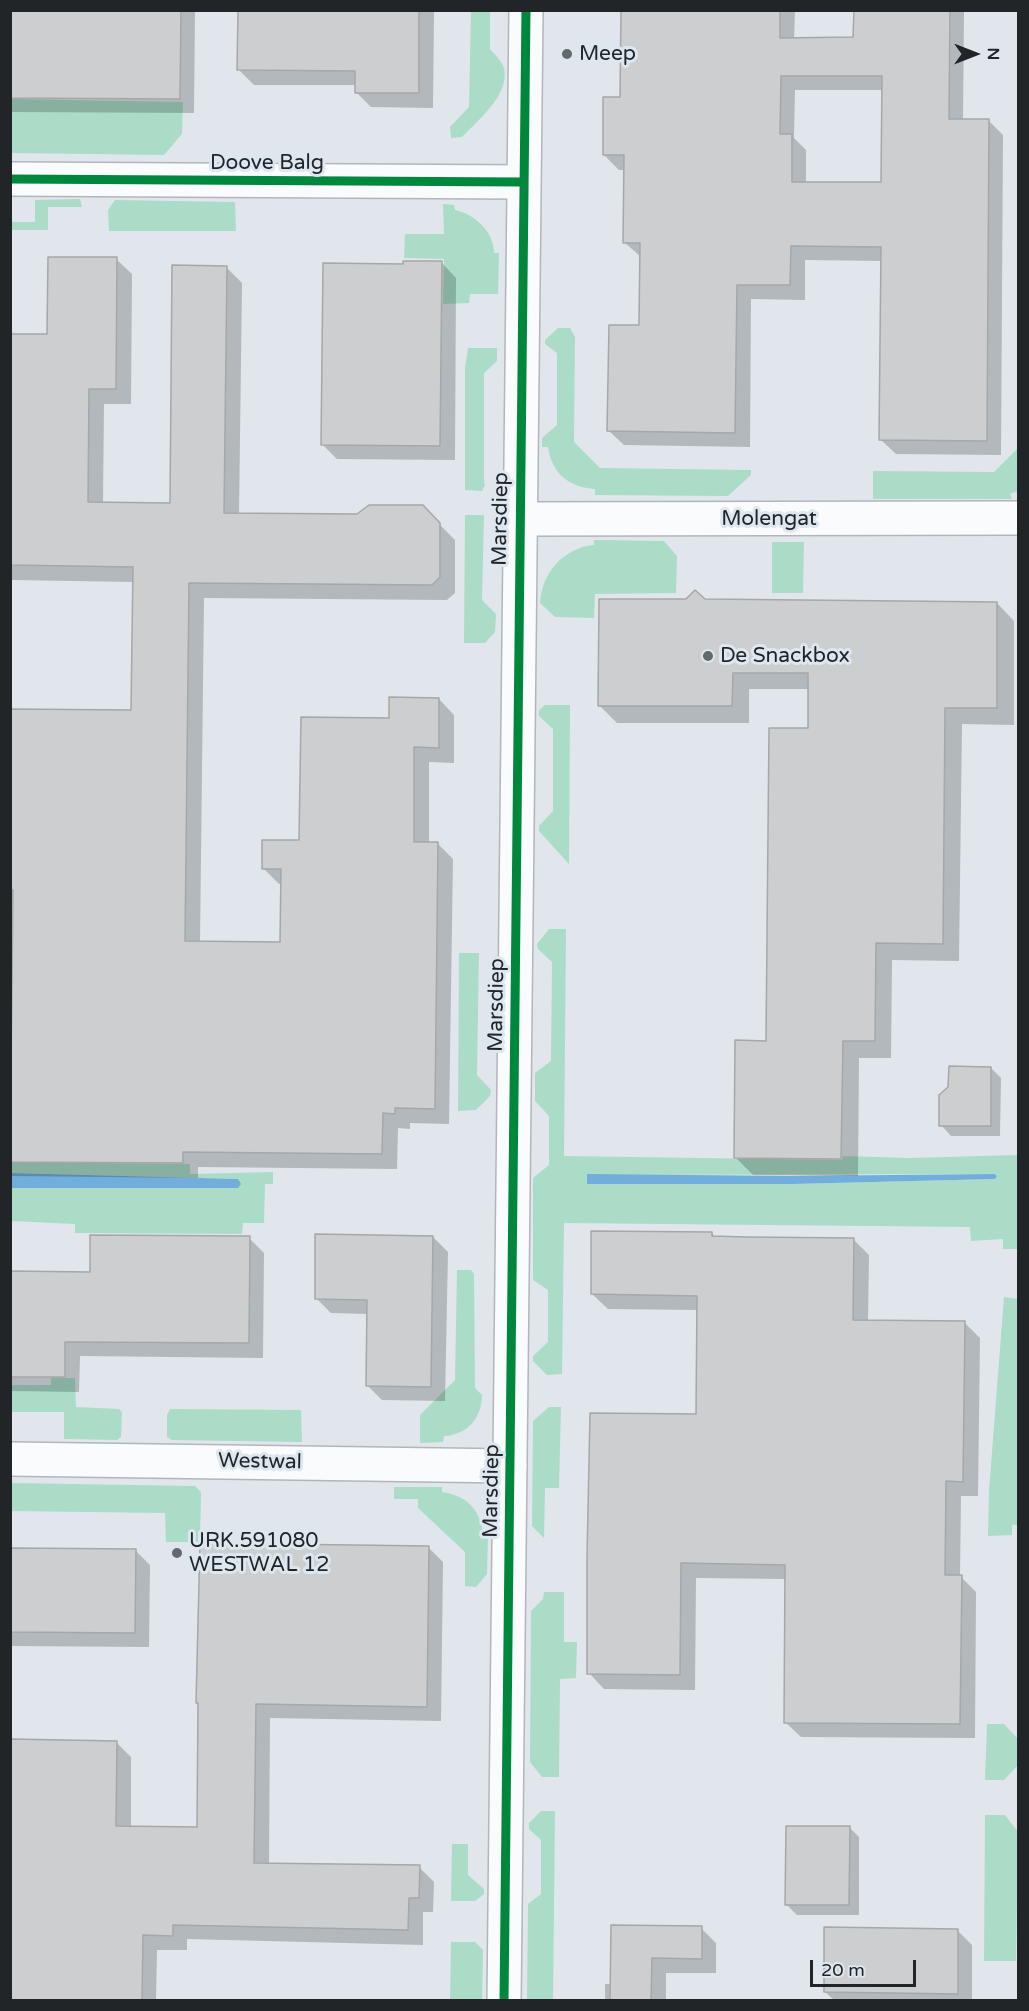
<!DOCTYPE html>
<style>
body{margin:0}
#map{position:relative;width:1029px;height:2011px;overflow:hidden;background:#e0e6eb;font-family:"Varela Round",sans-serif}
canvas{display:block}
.frame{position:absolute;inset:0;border:12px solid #212528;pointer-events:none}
.north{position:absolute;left:945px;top:24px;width:60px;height:60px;-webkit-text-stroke:4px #dce7ef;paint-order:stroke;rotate:90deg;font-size:16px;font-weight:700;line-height:24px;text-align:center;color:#212528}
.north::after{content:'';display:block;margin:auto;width:21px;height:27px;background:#212528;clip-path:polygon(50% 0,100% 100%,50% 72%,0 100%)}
.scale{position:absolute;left:810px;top:1960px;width:106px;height:27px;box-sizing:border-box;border:3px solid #212528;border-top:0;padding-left:8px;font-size:18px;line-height:21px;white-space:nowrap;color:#212528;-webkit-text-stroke:4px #dce7ef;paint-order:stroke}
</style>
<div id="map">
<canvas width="1029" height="2011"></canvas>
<div class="frame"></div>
<div class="north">N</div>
<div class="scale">20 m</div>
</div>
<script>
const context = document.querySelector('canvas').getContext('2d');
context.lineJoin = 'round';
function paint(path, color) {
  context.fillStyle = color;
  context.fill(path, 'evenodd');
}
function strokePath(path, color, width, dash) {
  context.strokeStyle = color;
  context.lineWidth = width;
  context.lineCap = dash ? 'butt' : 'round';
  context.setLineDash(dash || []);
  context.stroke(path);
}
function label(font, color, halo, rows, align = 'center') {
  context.font = font + ' "Varela Round",sans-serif';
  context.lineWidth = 6;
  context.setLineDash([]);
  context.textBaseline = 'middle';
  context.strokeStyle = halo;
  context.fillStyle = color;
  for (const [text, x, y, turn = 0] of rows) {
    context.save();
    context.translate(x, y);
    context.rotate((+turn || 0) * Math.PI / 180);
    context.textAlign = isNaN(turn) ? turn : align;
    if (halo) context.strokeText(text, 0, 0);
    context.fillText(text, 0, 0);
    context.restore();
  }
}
paint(new Path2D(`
 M 471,11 L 490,11 L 490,49 C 494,54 502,61 504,68 C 510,95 478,120 462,137 L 451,138 L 450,127 L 469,107 Z
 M 11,99 L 183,102 L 182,134 L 164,155 L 11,153 Z
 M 80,199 L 82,207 L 48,207 L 48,230 L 11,230 L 11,222 L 35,222 L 35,200 Z
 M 115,200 L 235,202 L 236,231 L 109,231 L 108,210 Z
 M 443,204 L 454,205 L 455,210 C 474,214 494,231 494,253 L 499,253 L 498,294 L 470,294 L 469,303 L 443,304 L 444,259 L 404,258 L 405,234 L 444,234 Z
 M 558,328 L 570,328 L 575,337 L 574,442 L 600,468 L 751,470 L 751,475 L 728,496 L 595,495 L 595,489 C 569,487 552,474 548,447 L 542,447 L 542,438 L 557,425 L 557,353 L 545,344 L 545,340 Z
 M 468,348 L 497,348 L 497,361 L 484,373 L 484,483 L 485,485 L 482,491 L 465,490 L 465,368 Z
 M 1018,448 L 1018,491 L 1010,494 L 1012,499 L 873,499 L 873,471 L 994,472 Z
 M 465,515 L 484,515 L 482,600 L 496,614 L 495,632 L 485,643 L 464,643 Z
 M 594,540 L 664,541 L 677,556 L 676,593 L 595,594 L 594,618 L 555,617 L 540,603 C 542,572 564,548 594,545 Z
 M 772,542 L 804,542 L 803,593 L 772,593 Z
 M 545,705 L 570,705 L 569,864 L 539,831 L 539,826 L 553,811 L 553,729 L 539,716 L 539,710 Z
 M 549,929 L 566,929 L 564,1156 L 842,1160 L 843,1156 L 910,1158 L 1018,1155 L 1018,1249 L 1003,1249 L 1003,1239 L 971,1241 L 970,1227 L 564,1223 L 562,1374 L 547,1375 L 533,1361 L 533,1356 L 548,1342 L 548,1290 L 533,1280 L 533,1178 L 549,1165 L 549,1116 L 535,1101 L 535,1073 L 551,1061 L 552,962 L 538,949 L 537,944 ZM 587,1175 L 995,1174 L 997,1175 L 995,1179 L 792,1184 L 588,1184 Z
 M 459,953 L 479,953 L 477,1075 L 491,1090 L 490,1096 L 476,1110 L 458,1111 Z
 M 11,1162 L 190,1164 L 190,1174 L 273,1172 L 273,1184 L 265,1184 L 264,1223 L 243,1223 L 242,1234 L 75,1233 L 75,1224 L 11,1221 L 11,1188 L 238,1188 L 238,1179 L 11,1173 Z
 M 457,1270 L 471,1270 L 474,1274 L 475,1388 L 482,1395 C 482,1418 467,1435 444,1436 L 443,1442 L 420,1443 L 420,1415 L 455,1380 Z
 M 1004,1297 L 1018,1299 L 1018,1525 L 1012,1525 L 1012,1535 L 988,1536 L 989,1491 Z
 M 51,1378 L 75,1378 L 76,1407 L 119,1409 L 122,1412 L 121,1437 L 117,1440 L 64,1439 L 64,1412 L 11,1412 L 11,1385 L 51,1385 Z
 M 549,1407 L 561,1407 L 559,1488 L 545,1488 L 544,1538 L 532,1526 L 533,1421 Z
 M 170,1409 L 301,1410 L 302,1442 L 172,1440 L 167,1437 L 167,1415 Z
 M 11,1483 L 195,1486 L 201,1492 L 200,1542 L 166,1542 L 165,1513 L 11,1511 Z
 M 394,1487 L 442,1487 L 442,1492 C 466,1495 481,1510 483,1534 L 488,1534 L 487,1574 L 476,1587 L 465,1586 L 465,1552 L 418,1508 L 418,1499 L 394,1499 Z
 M 544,1592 L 564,1592 L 564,1642 L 577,1642 L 576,1678 L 560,1679 L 559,1777 L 542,1777 L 530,1762 L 531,1611 L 543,1599 Z
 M 987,1724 L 1004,1724 L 1018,1739 L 1018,1765 L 1004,1780 L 985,1780 Z
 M 541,1811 L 555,1811 L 553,2000 L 527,2000 L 528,1904 L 541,1894 L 541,1840 L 529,1829 L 529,1823 Z
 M 985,1815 L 1005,1815 L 1018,1832 L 1016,1961 L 984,1961 Z
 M 452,1844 L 468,1844 L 468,1875 L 484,1889 L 484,1894 L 475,1901 L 451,1901 Z
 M 451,1942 L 475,1942 L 483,1950 L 482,2000 L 450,2000 Z`), '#abdcc8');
paint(new Path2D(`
 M 11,1173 L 238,1179 L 241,1184 L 238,1188 L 11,1188 Z
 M 587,1174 L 791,1176 L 995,1174 L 997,1176 L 995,1179 L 792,1184 L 587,1184 Z`), '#71aedc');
paint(new Path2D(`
 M 10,10 L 195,10 L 194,113 L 10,112 Z
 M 239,10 L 434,10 L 433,108 L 371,107 L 356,92 L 356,85 L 254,85 L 239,70 Z
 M 622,10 L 795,10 L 794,40 L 855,39 L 855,10 L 964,10 L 963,120 L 988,120 L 1003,135 L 1001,455 L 896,454 L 881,440 L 882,261 L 805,260 L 805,300 L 751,299 L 750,447 L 624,445 L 609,431 L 641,327 L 641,257 L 624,242 L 625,170 L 619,170 L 604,155 L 621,98 ZM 795,90 L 883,90 L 883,184 L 806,184 L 806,150 L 794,138 Z
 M 116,259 L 132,274 L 131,404 L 104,404 L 103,504 L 172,505 L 226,267 L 242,283 L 239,515 L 358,515 L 422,507 L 455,540 L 455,593 L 447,600 L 204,598 L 200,943 L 282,944 L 282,884 L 279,884 L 263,868 L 300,841 L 390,720 L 439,699 L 454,715 L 454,763 L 429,762 L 429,843 L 437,843 L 453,859 L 449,1124 L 410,1123 L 410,1129 L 398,1128 L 397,1169 L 198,1167 L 198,1178 L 10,1176 L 10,1018 L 12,1018 L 15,905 L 10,904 L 10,710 L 132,711 L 134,582 L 10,580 L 10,335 L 49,336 Z
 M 442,263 L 456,278 L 455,460 L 337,459 L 322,444 L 405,265 Z
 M 704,601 L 997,603 L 1014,621 L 1014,725 L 962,724 L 959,961 L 892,960 L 891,1058 L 859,1058 L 858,1176 L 753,1175 L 736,1158 L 768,1042 L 809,730 L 809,689 L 749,689 L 749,723 L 617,723 L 599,705 Z
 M 991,1068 L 1001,1078 L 1000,1136 L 951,1136 L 941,1125 Z
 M 712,1233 L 716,1238 L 853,1239 L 869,1255 L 868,1322 L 965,1323 L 980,1338 L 978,1496 L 961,1496 L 960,1576 L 976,1592 L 975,1738 L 801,1737 L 785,1722 L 787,1579 L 696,1578 L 695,1690 L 604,1689 L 589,1673 L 697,1415 L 698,1310 L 608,1309 L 592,1294 Z
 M 433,1237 L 448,1252 L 445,1401 L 382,1400 L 367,1385 L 368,1314 L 331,1313 L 316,1298 Z
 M 249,1238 L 264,1253 L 263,1358 L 80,1356 L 79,1392 L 10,1391 L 10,1273 L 91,1274 Z
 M 429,1548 L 443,1562 L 441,1721 L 270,1718 L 269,1865 L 419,1867 L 434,1882 L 433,1912 L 423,1912 L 423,1945 L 187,1939 L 187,1950 L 157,1950 L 156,2000 L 10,2000 L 116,1742 L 131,1757 L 131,1828 L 198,1828 L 199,1704 Z
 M 10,1549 L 135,1550 L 150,1565 L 149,1647 L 10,1646 Z
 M 849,1827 L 859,1837 L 859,1915 L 797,1915 L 787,1905 Z
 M 613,1927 L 701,1928 L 716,1943 L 716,1973 L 666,1973 L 666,2000 L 605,2000 L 605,1984 L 612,1984 Z
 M 957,1930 L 972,1945 L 972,2000 L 834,2000 L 825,1992 Z`), '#0003');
const building = new Path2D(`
 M 10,10 L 181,10 L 180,99 L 10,98 Z
 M 238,10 L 419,10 L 419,93 L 355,93 L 355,71 L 237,70 Z
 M 621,10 L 780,10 L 780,38 L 853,37 L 854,10 L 950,10 L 949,119 L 989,119 L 987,441 L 879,440 L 881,247 L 791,246 L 790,285 L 737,285 L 735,433 L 607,431 L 609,325 L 639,325 L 640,243 L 623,243 L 624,155 L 603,155 L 603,97 L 620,97 ZM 781,76 L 882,76 L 881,182 L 792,182 L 792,134 L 780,134 Z
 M 48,257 L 117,257 L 116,389 L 89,389 L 88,502 L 170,503 L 172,265 L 227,266 L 224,513 L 357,514 L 369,505 L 423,505 L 440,523 L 440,577 L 432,585 L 189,583 L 185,941 L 280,942 L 281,869 L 262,869 L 262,840 L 299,840 L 301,717 L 389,718 L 389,697 L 439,698 L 439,748 L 414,747 L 414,842 L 438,842 L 435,1109 L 395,1108 L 395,1114 L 383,1113 L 382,1154 L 183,1152 L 183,1163 L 10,1162 L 13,890 L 10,890 L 10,709 L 131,710 L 133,567 L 10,565 L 10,334 L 47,334 Z
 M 403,261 L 442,261 L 440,446 L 321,445 L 323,263 L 403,264 Z
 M 695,590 L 705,599 L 997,602 L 997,708 L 945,708 L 943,944 L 876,943 L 875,1041 L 843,1041 L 841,1159 L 734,1158 L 735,1040 L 766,1041 L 769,728 L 808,728 L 808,673 L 733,673 L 732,706 L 598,706 L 599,599 L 686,599 Z
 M 949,1066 L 991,1067 L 991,1126 L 939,1126 L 939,1095 L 948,1087 Z
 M 591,1231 L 712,1232 L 712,1236 L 747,1237 L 854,1238 L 853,1320 L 965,1321 L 963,1482 L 946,1481 L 945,1575 L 962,1575 L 960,1724 L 784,1723 L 785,1565 L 681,1563 L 680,1675 L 587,1674 L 587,1557 L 590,1413 L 696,1414 L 697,1296 L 591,1294 Z
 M 315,1234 L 433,1236 L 431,1387 L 366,1386 L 367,1300 L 315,1299 Z
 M 90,1235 L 250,1236 L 249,1343 L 65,1342 L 65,1377 L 10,1377 L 10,1271 L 90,1272 Z
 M 200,1543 L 429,1546 L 427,1707 L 256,1704 L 254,1863 L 420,1865 L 419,1898 L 409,1898 L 408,1930 L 173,1925 L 173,1936 L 143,1935 L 142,2001 L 10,2001 L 10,1739 L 117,1741 L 116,1826 L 197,1827 L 198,1703 L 196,1703 Z
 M 10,1548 L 136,1549 L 135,1633 L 10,1632 Z
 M 786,1826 L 850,1826 L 849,1905 L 785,1905 Z
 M 611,1925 L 702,1926 L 702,1959 L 652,1958 L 651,2001 L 610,2001 Z
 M 824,1927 L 958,1929 L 958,1994 L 824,1992 Z`);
paint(building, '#cdcecf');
strokePath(building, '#a6a7a7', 1.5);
const street = new Path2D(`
 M 10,179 L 523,182
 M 519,519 L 1018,518
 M 10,1459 L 510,1466`);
const secondary = new Path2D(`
 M 504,2000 L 526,10`);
strokePath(street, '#b2b6ba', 36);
strokePath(secondary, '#b2b6ba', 36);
strokePath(street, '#fafbfc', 33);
strokePath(secondary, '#fafbfc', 33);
strokePath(new Path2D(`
 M 10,179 L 523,182
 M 504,2000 L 526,10`), '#00873e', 9);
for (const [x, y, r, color] of [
 [567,54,6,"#64696c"],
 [708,656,6,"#64696c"],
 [177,1553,6,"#64696c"]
]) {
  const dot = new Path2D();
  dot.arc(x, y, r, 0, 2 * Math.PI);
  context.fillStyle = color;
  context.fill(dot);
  strokePath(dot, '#dce7ef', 2);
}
label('21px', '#212528', '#dce7ef', [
 ["Meep",579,54],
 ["De Snackbox",720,656],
 ["URK.591080",189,1541],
 ["WESTWAL 12",189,1565]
], 'left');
label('21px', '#212528', '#dce7ef', [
 ["Doove Balg",267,163],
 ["Marsdiep",501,519,-89],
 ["Molengat",769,519],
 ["Marsdiep",497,1005,-89],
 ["Westwal",260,1462,1],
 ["Marsdiep",492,1491,-89]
]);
</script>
